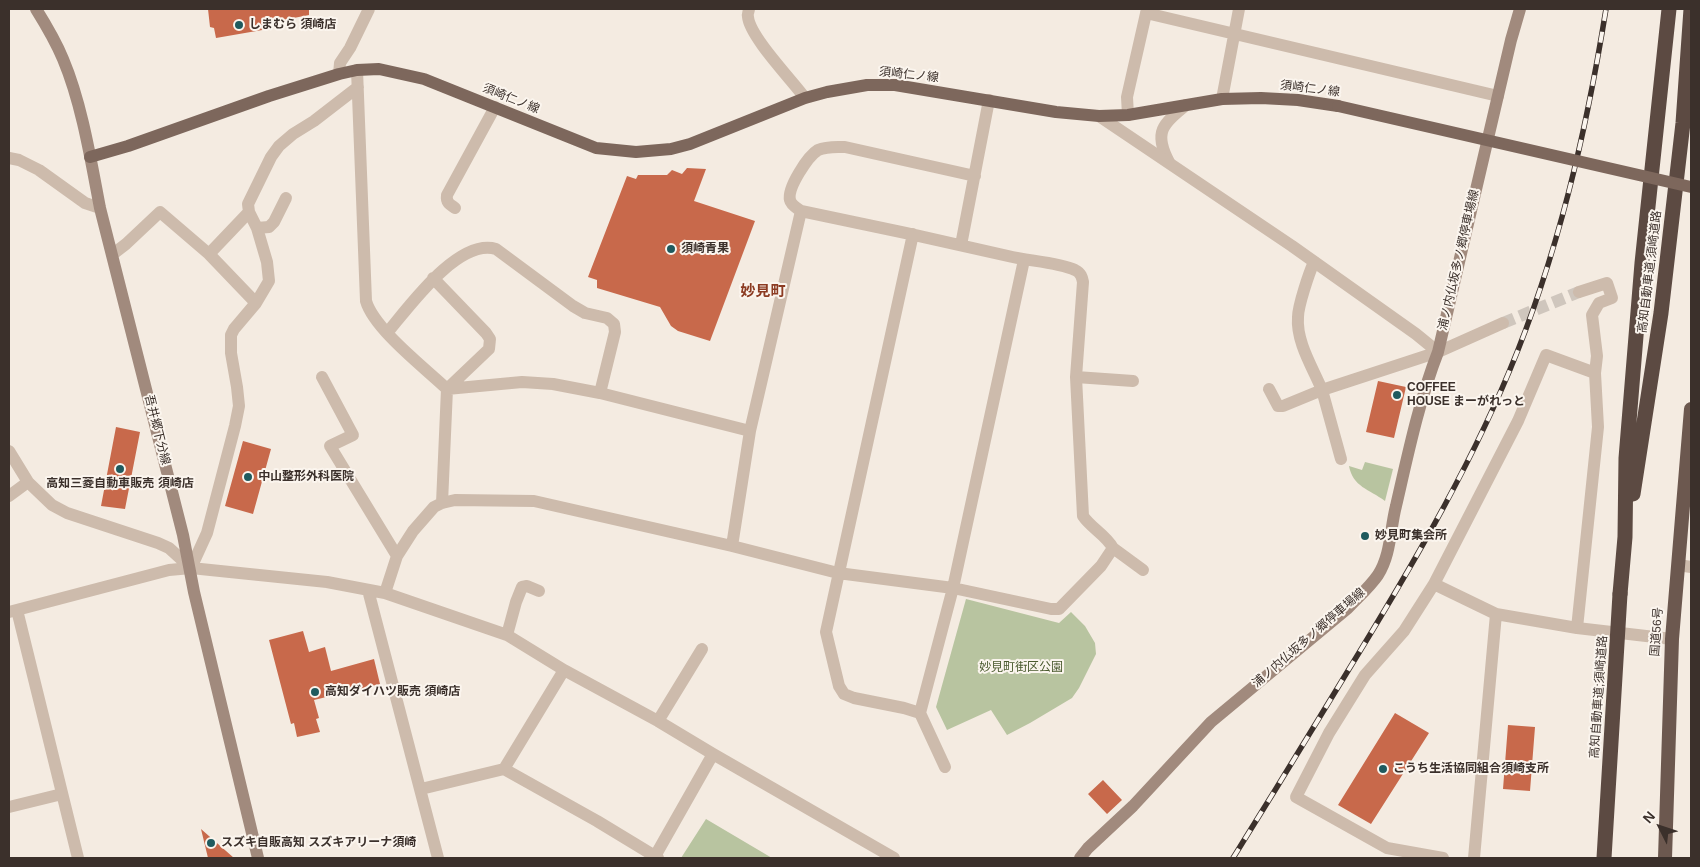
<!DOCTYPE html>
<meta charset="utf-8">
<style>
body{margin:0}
#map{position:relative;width:1700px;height:867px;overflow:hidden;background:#f4ebe1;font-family:Arial,sans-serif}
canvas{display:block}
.frame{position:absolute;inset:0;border:10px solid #3b302b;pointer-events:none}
.north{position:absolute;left:1635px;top:802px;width:50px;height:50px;-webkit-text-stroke:4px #fbf5ee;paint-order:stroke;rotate:311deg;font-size:14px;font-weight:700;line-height:20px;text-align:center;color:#3b302b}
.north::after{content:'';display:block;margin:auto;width:18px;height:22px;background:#3b302b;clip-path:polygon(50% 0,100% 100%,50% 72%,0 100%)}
</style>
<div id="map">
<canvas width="1700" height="867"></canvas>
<div class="frame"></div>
<div class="north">N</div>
</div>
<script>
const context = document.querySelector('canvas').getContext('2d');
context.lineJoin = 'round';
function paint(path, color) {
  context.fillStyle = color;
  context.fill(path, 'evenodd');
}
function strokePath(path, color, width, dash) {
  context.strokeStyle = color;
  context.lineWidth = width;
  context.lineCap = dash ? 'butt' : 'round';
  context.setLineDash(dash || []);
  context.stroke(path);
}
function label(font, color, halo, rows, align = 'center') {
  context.font = font + ' Arial,"Noto Sans JP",sans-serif';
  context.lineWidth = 4;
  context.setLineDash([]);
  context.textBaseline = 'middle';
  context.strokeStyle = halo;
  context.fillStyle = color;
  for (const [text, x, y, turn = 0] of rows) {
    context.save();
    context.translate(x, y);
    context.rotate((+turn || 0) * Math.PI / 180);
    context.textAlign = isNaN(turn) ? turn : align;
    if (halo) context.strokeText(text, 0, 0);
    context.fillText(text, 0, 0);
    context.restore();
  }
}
paint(new Path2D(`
 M 1365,462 L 1393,469 L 1385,501 C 1369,489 1353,487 1349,466 L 1362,470 Z
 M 966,599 L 1059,623 L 1071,612 L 1085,626 L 1095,643 L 1096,654 L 1079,688 L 1072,698 L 1030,723 L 1007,735 L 991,710 L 947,730 L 936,707 Z
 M 706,819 L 772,858 L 681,858 Z`), '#b8c4a0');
paint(new Path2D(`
 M 208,9 L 309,9 L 309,15 L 268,23 L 268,29 L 216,38 L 214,28 L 210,27 Z
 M 687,168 L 706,169 L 694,201 L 755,221 L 710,341 L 678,331 L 671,326 L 660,307 L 597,288 L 597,280 L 588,277 L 627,176 L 636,179 L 638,175 L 667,175 L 672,170 L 682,174 Z
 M 1378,381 L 1406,387 L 1394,438 L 1366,432 Z
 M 116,427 L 140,432 L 125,509 L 101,506 Z
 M 243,441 L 271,449 L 253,514 L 225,506 Z
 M 303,631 L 309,652 L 325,647 L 331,671 L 374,659 L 380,684 L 314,700 L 319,718 L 316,719 L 320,732 L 297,737 L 294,723 L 291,724 L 269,640 Z
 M 1395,713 L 1429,733 L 1371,824 L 1338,805 Z
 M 1508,725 L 1535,727 L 1530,791 L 1503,789 Z
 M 1103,780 L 1122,800 L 1107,814 L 1088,794 Z
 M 201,829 L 234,858 L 208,858 Z`), '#c8694b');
strokePath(new Path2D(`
 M 1503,323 L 1579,292`), '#cfc6bd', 12, [12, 6]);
strokePath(new Path2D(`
 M 749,9 C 749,11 747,14 748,17 C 750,37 792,80 805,98
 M 1146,13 L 1498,96
 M 357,70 L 366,301 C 374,329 425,368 447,389 L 522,382 L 553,384 L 600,393 L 750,431
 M 339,74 L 340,63 L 350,48 L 369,9
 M 1222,99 L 1239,9
 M 1128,115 L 1127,97 L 1147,9
 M 9,158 L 19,160 L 39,170 L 85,203 L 100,208
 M 1169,162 C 1153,132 1163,124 1186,105
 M 455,208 C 449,204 446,202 447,195 L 495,107
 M 801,211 C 797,208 791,205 790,200 C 787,188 808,156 818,150 C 827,146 836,147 845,147 L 975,176
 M 257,228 L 269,227 L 274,222 L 286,198
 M 913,234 L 826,632 L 839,686 L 844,694 L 854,698 L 904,708 L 920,713 L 945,767
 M 961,245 L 989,100
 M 113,254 L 126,244 L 160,212 L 209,254 L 256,303
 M 209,254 L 249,212
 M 1314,262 C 1309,273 1298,306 1298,317 C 1296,342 1313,368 1322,390 L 1438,352 L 1503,323
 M 433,278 L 486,333 L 490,339 L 489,349 L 447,389 L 442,503
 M 387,333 C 409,307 458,238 496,249 L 573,306 L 585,313 L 607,318 L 614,324 L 615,332 L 600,393
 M 322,377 L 353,435 L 330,446 L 397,556
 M 1076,377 L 1133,381
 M 1269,389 L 1278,406 L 1283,406 L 1322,390 L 1341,459
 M 9,451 L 28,482 L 52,505 L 67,513 L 158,543 L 169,548 L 191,568
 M 9,496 L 28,482
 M 1113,548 L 1143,570
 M 1678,565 L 1691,567
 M 191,568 L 207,533 L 235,426 L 239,406 L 237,387 L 231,353 L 231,335 L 234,329 L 256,303 L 269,281 L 267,262 L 257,228 L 249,212 L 248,204 L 271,157 L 279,146 L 293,134 L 314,121 L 358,87
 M 1434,584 L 1496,614 L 1577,628 L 1672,639
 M 368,590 L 438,858
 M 385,593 L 397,556 L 413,531 L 434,507 L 442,503 L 455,500 L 534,501 L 732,546 L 838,573 L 953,588 L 1051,609 L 1059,609 L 1101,566 L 1113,548 C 1106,535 1091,528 1083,516 L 1076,377 L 1083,282 C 1082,277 1081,273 1075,270 C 1058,262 1028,261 1008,256 C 939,240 870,225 801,211 L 750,431 L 732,546
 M 17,610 L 78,858
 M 9,612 L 169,570 L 191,568 L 327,582 L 385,593 L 507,635 L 564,670
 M 1577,628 L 1598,427 L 1595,373 L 1597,356 L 1592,315 L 1599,303 L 1612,298 L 1607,283 L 1579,292
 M 507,635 L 516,602 L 522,587 L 527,586 L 539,591
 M 920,713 L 953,588 L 1024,260
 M 658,721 L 702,649
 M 504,769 L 564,670 L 658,721 L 713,754 L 894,858
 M 421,789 L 504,769 L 597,821 L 658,858
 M 9,807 L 62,794
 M 654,858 L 713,754
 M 1443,858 L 1387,848 L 1296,797 L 1329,733 L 1365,675 L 1404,631 L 1434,584 L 1518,421 L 1546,355 L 1595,373
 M 1474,858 L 1496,614`), '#cdbbac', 12);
strokePath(new Path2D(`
 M 1099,116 L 1292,246 L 1416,334 L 1438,352`), '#cdbbac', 12);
strokePath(new Path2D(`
 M 36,9 C 46,25 56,42 63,59 C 82,104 91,161 100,208 L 183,535 L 194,592 L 258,858
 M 1080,858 L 1088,848 L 1133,806 L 1211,722 L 1347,609 C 1357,598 1369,588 1378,575 C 1391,555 1390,529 1396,506 C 1408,454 1419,401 1438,352 L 1511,40 L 1520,9`), '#a18a7d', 12);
strokePath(new Path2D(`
 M 90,157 L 128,146 L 269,96 L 339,74 L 357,70 L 379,69 L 424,79 L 596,148 L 636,152 L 671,149 L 690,144 L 805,98 L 827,92 L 867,85 L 895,85 L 1056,112 L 1099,116 L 1128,115 L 1222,99 L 1261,98 L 1298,100 L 1338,106`), '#7d675c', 12);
strokePath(new Path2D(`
 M 1665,858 L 1672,639 L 1691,409`), '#6c584f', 14);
strokePath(new Path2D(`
 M 1633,494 L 1661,313 L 1683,123 L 1691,9
 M 1620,594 L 1625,537 L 1626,458 L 1642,263 L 1669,9`), '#5c4a42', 15);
const rail = new Path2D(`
 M 1233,858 C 1271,797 1309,735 1346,674 C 1406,576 1465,477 1509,372 C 1558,255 1586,133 1606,9`);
strokePath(rail, '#3b302b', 5.5);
strokePath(rail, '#fbf5ee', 4, [11]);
strokePath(new Path2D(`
 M 1338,106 L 1691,187`), '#7d675c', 12);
strokePath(new Path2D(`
 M 1604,858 L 1620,594`), '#5c4a42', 15);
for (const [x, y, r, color] of [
 [239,25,5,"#1f5a5e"],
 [671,249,5,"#1f5a5e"],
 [1397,395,5,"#1f5a5e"],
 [120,469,5,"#1f5a5e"],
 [248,477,5,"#1f5a5e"],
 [1365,536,5,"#1f5a5e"],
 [315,692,5,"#1f5a5e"],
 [1383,769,5,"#1f5a5e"],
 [211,843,5,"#1f5a5e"]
]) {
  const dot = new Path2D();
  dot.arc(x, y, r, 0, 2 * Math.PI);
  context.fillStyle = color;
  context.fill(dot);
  strokePath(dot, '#fbf5ee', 2);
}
label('bold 12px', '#3b302b', '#fbf5ee', [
 ["しまむら 須崎店",249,25],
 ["須崎青果",681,249],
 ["COFFEE",1407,388],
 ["HOUSE まーがれっと",1407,402],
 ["中山整形外科医院",258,477],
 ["高知三菱自動車販売 須崎店",120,484,"center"],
 ["妙見町集会所",1375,536],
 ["高知ダイハツ販売 須崎店",325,692],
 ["こうち生活協同組合須崎支所",1393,769],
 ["スズキ自販高知 スズキアリーナ須崎",221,843]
], 'left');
label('12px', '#3b302b', '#fbf5ee', [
 ["須崎仁ノ線",909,75,6],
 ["須崎仁ノ線",1310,89,7],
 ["須崎仁ノ線",511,99,22],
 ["浦ノ内仏坂多ノ郷停車場線",1459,260,-77],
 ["高知自動車道;須崎道路",1650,272,-83],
 ["吾井郷下分線",157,430,76],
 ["国道56号",1657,632,-86],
 ["浦ノ内仏坂多ノ郷停車場線",1309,638,-41],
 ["高知自動車道;須崎道路",1599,697,-86]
]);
label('12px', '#4a5a2e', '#fbf5ee', [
 ["妙見町街区公園",1021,668]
]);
label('bold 15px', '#8c3b22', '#fbf5ee', [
 ["妙見町",763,292]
]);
</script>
